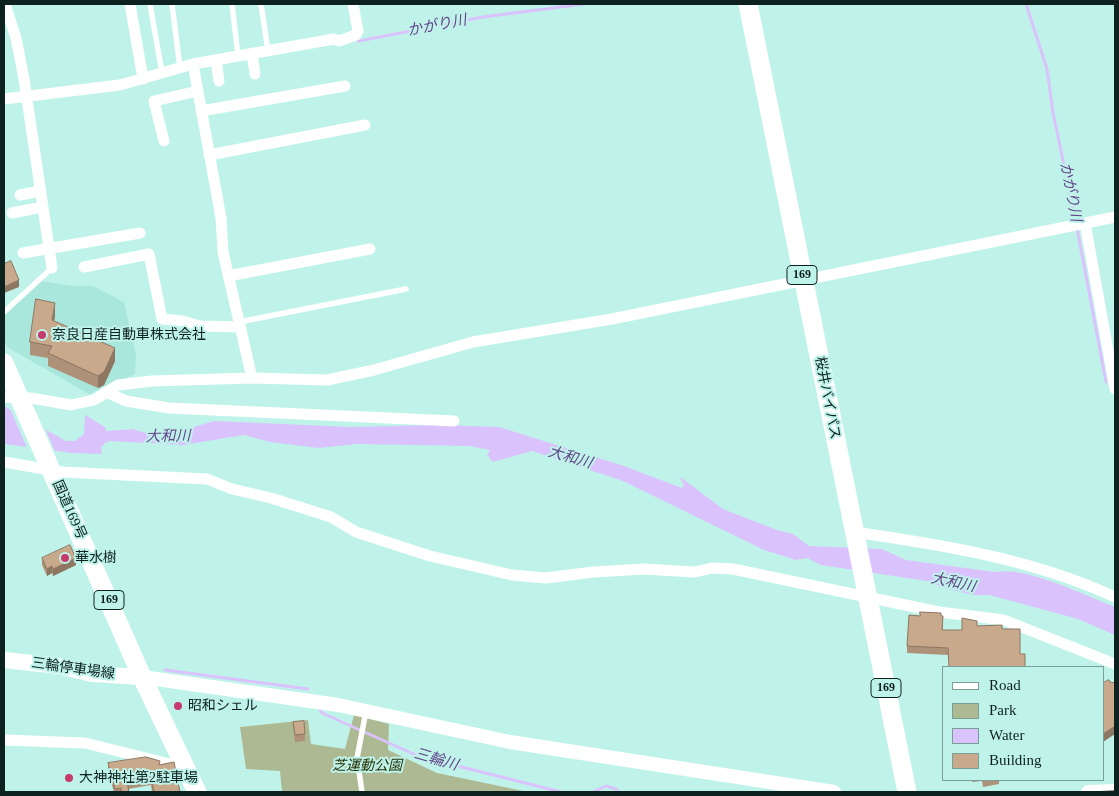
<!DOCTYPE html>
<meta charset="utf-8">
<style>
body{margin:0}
#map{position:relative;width:1119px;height:796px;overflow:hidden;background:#bff3ea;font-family:"Times New Roman",serif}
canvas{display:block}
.frame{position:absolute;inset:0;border:5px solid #0d211e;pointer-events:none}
.legend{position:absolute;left:942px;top:666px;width:162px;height:115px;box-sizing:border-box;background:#bff3ea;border:1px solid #789f98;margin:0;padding:6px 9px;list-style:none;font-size:15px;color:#0d211e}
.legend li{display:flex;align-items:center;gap:10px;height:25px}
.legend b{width:25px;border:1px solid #789f98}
</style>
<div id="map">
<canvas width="1119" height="796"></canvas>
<div class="frame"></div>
<ul class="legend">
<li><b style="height:6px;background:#fff"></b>Road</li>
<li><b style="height:14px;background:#acb992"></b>Park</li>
<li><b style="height:14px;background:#dac3fd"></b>Water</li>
<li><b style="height:14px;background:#c9a98c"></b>Building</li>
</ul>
</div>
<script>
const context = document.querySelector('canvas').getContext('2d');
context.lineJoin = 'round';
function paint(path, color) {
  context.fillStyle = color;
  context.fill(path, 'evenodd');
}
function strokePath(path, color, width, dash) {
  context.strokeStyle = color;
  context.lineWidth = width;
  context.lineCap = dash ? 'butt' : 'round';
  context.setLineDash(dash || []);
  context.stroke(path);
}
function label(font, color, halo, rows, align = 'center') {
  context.font = font + ' "Times New Roman","Noto Sans JP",serif';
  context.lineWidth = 4;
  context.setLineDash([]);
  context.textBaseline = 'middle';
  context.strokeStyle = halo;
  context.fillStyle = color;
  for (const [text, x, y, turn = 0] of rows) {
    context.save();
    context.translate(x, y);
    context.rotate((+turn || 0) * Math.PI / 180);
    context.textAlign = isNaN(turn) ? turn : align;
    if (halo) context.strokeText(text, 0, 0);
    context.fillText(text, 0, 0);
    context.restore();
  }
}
paint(new Path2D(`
 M 39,281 L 73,286 L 93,286 L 124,302 L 136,355 L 135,374 L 89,394 L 7,347 L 4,340 L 4,313 Z`), '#a9e6db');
paint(new Path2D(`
 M 354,715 L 389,724 L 388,750 L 437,773 L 528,792 L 282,792 L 280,771 L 246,769 L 240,727 L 308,720 L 311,744 L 345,749 Z`), '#acb992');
paint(new Path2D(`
 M 4,406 L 66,441 L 75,441 L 84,434 L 85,415 L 105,427 L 106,431 L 132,429 L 160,437 L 214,421 L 350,427 L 438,425 L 499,427 L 624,466 L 682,488 L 684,485 L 679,476 L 723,509 L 777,530 L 793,534 L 809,546 L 882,549 L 906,560 L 995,572 C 1026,566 1085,595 1115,607 L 1115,635 L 1078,619 L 989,595 L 973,595 L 940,587 L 933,582 L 821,565 L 807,558 L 796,560 L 764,550 L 623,481 L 532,451 L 493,462 L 487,455 L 490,450 L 469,446 L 357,444 L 318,448 L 270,442 L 244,435 L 183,445 L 110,441 L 105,443 L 101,448 L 102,454 L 72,453 L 4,444 Z`), '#dac3fd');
paint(new Path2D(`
 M 9,406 L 44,426 L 56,454 L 28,450 Z`), '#bff3ea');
strokePath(new Path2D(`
 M 1026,4 L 1047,69 L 1053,113 L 1076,222
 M 357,38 L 358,41 L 364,40 L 483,17 L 584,4
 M 1077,228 L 1106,382
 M 165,670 L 308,689
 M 319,708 L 322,713 L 418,756 L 561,792
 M 593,792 L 606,786 L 616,789 L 619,792`), '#dac3fd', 3);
strokePath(new Path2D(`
 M 150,4 L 162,73
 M 172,4 L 180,68
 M 232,4 L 238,56
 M 261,4 L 268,51
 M 4,312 L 52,268
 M 239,322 L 406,289
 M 362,792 L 357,758 L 366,711`), '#fff', 5.5);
strokePath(new Path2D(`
 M 5,4 L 16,38 L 24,79 L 52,268
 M 130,4 L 143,79
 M 252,54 L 255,74
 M 216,60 L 219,81
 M 193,64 L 221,218 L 223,252 L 252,378
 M 4,99 L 120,85 L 193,64 L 334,39 L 339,41 L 356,35 L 358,31 L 353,4
 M 201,111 L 345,86
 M 164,141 L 154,101 L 198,91
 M 209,155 L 365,125
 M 20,195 L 40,191
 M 12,213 L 43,207
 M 1085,223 L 1115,389
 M 23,253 L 140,233
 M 84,267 L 149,254 L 162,319 L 183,321 L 200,326 L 240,327
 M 228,276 L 370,249
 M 106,392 L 126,401 L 169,408 L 454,421
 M 4,397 L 31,398 L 71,405 L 94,400 L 118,385 L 152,381 L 252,378 L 327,380 L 374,370 L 473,342 L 612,319 L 1115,217
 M 4,462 L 62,472 L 207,479 L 232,489 L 271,498 L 331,517 L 356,532 L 430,556 L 512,575 L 546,578 L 593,572 L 644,569 L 695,572 L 712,568 L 733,569 L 939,612 L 1004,620 L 1115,664
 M 854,532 C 943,545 1033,559 1115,597
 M 4,740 L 85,743 L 170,764 L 181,761`), '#fff', 11);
strokePath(new Path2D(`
 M 142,677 L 338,705 L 510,742 L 834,792
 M 1088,792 L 1115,791`), '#fff', 14);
strokePath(new Path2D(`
 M 4,660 L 59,666 L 92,674 L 142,677`), '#fff', 16);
strokePath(new Path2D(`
 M 748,4 L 907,792
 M 4,363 L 142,677 L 197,792`), '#fff', 19);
paint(new Path2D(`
 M 55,316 L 54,321 L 115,361 L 104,385 L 98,388 L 48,366 L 48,358 L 30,355 L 30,342 Z
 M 42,558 L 76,565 L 53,576 L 52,573 L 47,576 L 42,565 Z
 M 920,616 L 941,616 L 943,630 L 962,630 L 977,621 L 948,655 L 907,653 L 907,646 Z
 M 293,722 L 305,734 L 305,741 L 295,742 Z
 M 108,763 L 160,765 L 180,792 L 152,792 L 151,785 L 128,789 L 129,792 L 114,792 L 108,772 Z
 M 972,780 L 999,780 L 999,784 L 983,787 L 982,781 L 972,782 Z`), '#ad9178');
paint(new Path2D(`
 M 19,280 L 19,287 L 4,293 L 4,287 Z
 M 55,303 L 55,316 L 52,332 L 52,320 Z
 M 115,348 L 115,361 L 104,385 L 98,388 L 98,376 Z
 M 76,558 L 76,565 L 53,576 L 53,569 Z
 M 52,566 L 52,573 L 47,576 L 47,569 Z
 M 1115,726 L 1115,734 L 1103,742 L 1103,734 Z`), '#8d7662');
const building = new Path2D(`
 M 11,261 L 19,280 L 4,287 L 4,264 Z
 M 36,299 L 55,303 L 52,320 L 115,348 L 104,372 L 98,376 L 48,353 L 52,346 L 30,342 Z
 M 70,545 L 76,558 L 53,569 L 52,566 L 47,569 L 42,558 Z
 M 920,612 L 941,613 L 941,616 L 943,616 L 942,630 L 962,630 L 962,618 L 977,621 L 977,626 L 1002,625 L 1002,629 L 1020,629 L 1020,654 L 1025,654 L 1025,667 L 949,667 L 948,648 L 907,646 L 909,615 L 920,616 Z
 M 1109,680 L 1110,682 L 1115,683 L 1115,726 L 1103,734 L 1103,683 Z
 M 304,721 L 305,734 L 295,735 L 293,722 Z
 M 146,757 L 160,761 L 159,765 L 174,762 L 180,792 L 154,792 L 151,777 L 127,781 L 129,792 L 121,792 L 121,788 L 115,789 L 108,763 Z
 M 1115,791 L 1115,792 L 1092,792 Z`);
paint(building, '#c9a98c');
strokePath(building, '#8d7662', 1);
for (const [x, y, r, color] of [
 [42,335,5,"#c63a6c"],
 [65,558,5,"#c63a6c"],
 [178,706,5,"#c63a6c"],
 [69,778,5,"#c63a6c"]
]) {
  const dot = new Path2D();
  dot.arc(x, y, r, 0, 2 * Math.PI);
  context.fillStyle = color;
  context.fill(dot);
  strokePath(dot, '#bff3ea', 2);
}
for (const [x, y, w] of [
 [802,275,30],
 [109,600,30],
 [886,688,30]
]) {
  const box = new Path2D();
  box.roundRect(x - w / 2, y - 9.5, w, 19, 4);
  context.fillStyle = '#bff3ea';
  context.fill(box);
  strokePath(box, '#0d211e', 1);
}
label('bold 12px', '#0d211e', null, [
 ["169",802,275],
 ["169",109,600],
 ["169",886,688]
]);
label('14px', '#0d211e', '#bff3ea', [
 ["奈良日産自動車株式会社",52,335],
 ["華水樹",75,558],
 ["昭和シェル",188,706],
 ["大神神社第2駐車場",79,778]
], 'left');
label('14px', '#0d211e', '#bff3ea', [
 ["桜井バイパス",827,398,79],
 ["国道169号",69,510,66],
 ["三輪停車場線",73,669,8]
]);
label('italic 14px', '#263103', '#bff3ea', [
 ["芝運動公園",367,766]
]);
label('italic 15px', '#64458b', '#bff3ea', [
 ["かがり川",437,26,-11],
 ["かがり川",1070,192,79],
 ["大和川",168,437,-1],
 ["大和川",570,458,16],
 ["大和川",953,583,12],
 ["三輪川",436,760,16]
]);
</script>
